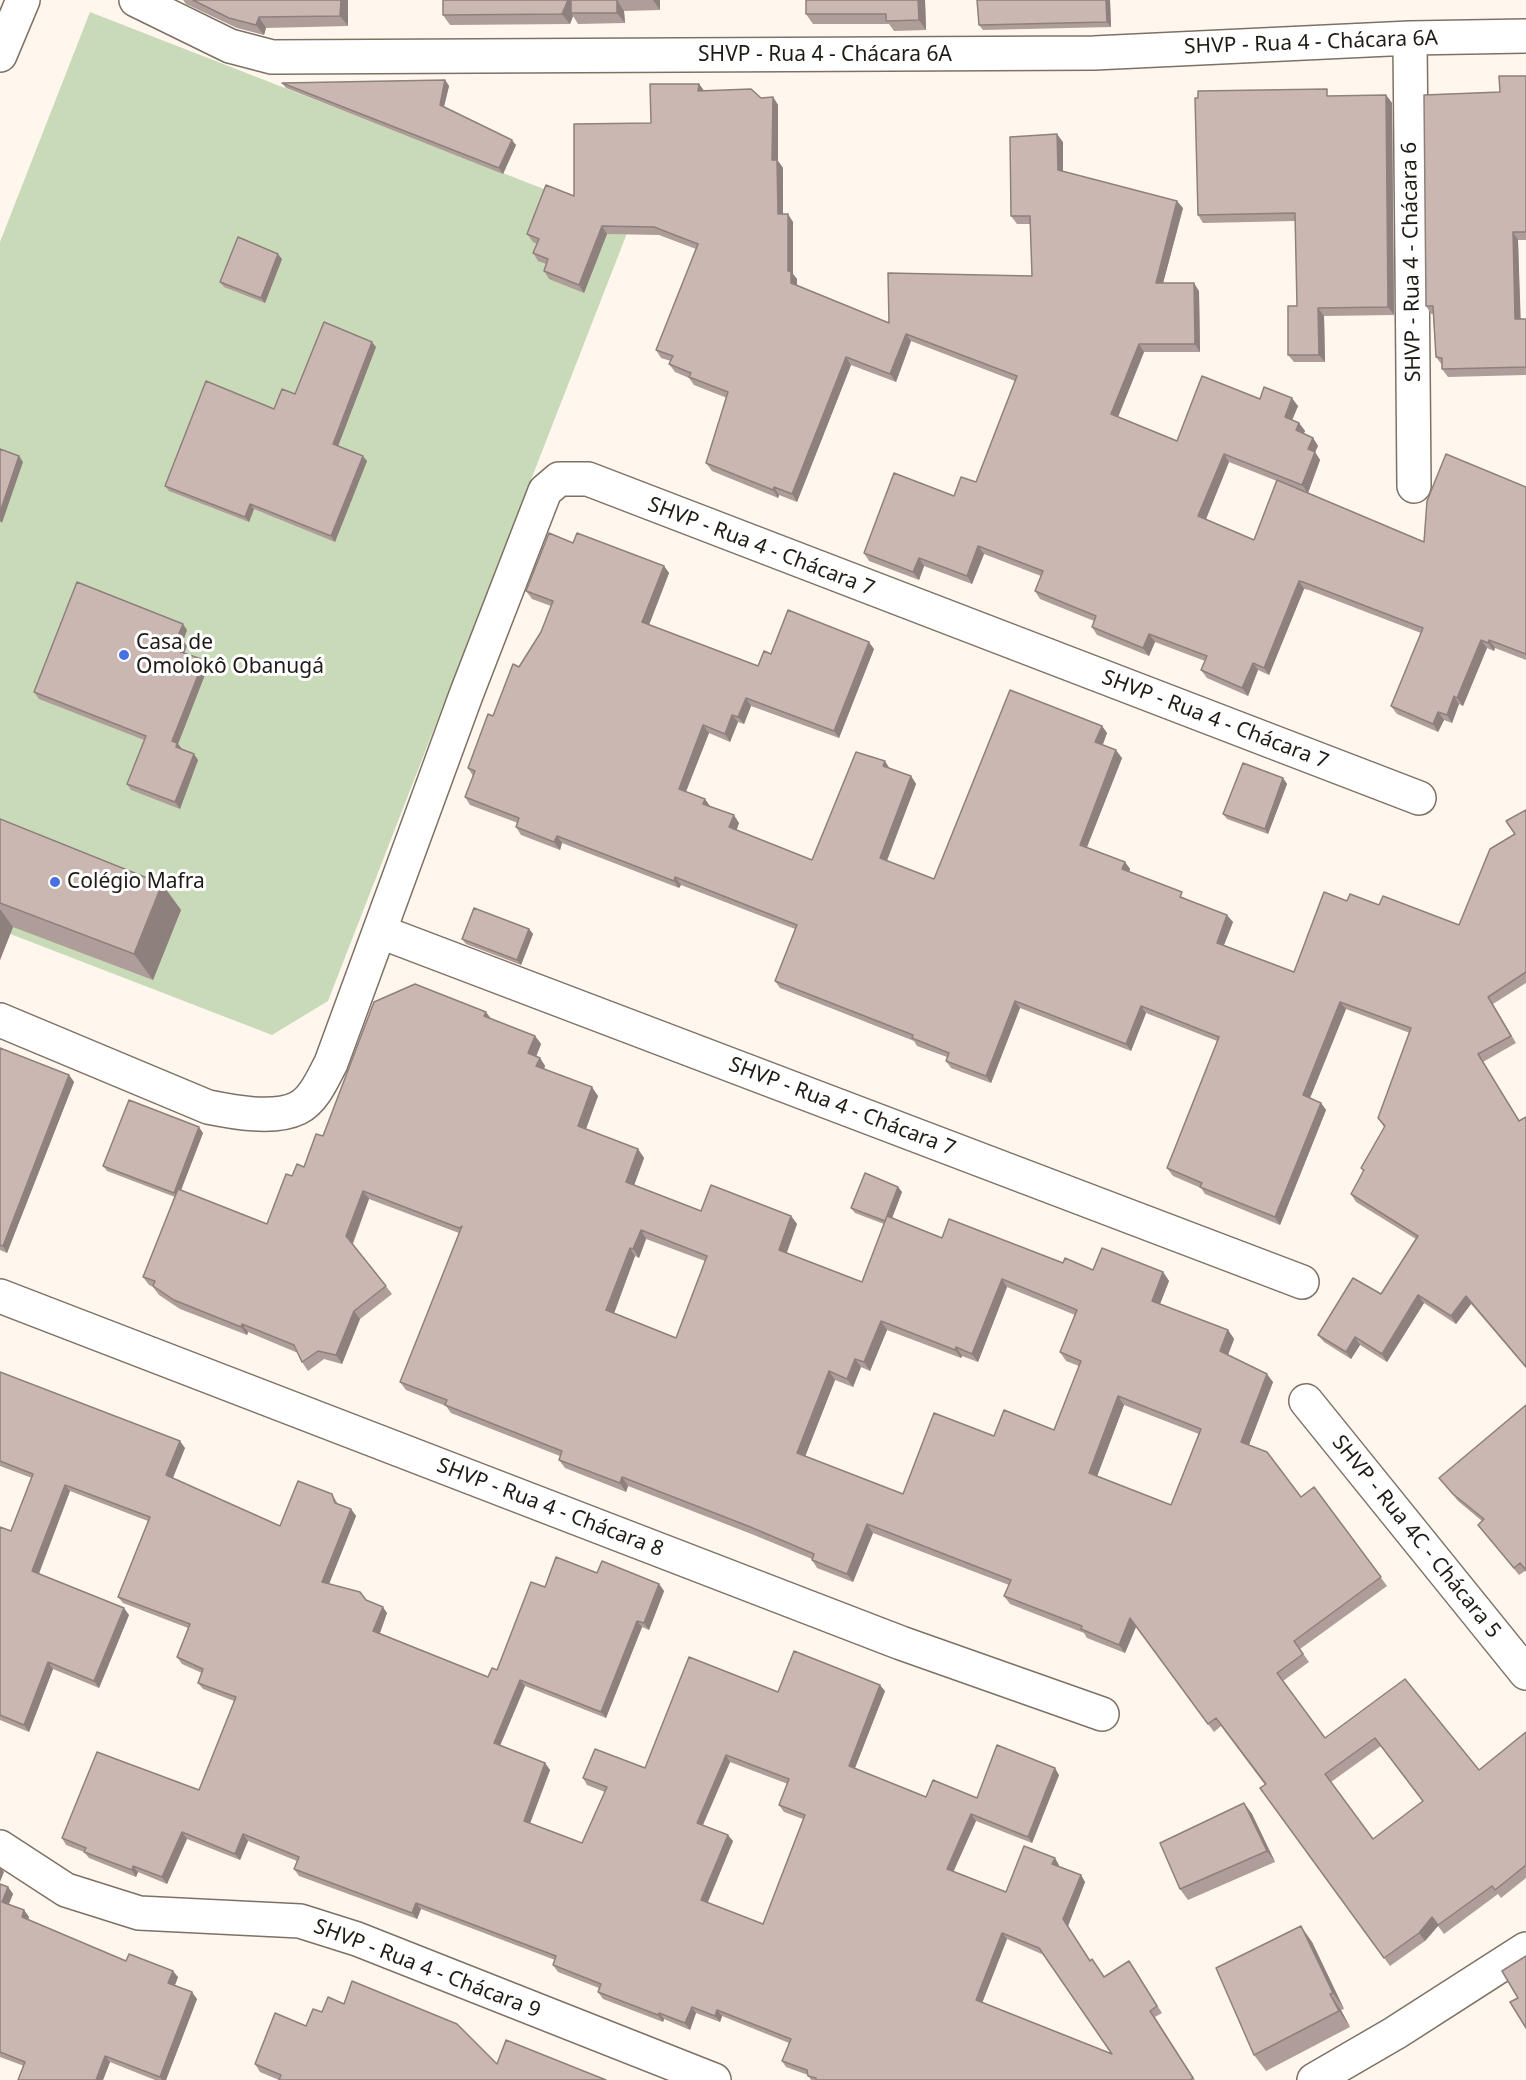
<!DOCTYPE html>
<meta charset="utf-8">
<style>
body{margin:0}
canvas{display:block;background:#fff6ee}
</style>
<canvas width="1526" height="2080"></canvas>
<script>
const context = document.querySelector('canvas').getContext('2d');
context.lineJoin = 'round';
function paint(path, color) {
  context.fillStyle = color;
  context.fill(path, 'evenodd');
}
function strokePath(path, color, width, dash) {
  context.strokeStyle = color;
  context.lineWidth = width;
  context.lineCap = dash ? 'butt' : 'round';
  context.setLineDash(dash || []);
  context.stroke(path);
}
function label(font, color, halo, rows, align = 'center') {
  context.font = font + ' "Noto Sans",sans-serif';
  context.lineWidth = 6;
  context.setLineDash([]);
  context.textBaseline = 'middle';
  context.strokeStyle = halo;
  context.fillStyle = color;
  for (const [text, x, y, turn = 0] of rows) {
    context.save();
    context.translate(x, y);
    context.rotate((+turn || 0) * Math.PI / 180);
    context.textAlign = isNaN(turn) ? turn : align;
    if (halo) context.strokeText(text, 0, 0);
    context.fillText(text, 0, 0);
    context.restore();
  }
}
paint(new Path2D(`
 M 90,12 L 631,223 L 328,1001 L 272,1035 L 0,930 L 0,242 Z`), '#c9dab9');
const minor = new Path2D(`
 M 136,0 L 230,46 L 272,57 L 1094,53 L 1410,38 L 1526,36
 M 1410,38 L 1414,486
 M 0,55 L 23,0
 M 381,932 L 1302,1282
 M 0,1020 L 208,1107 C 233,1112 274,1120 298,1108 C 314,1100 323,1078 331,1063 L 466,695 L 545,491 L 559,479 L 588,479 L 1419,798
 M 0,1296 L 901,1643 L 1102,1714
 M 1306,1401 L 1526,1673
 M 0,1847 L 66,1890 L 139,1913 L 300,1921 L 357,1939 L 714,2080
 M 1314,2080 L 1395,2033 L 1526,1949`);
strokePath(minor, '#7d7164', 36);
strokePath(minor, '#fff', 33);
paint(new Path2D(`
 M 183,0 L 348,0 L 348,26 L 266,28 L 264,35 L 237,28 L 186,4 Z
 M 443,0 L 660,0 L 660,10 L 624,11 L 625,23 L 578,24 L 573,16 L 570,24 L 450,25 L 443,15 Z
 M 925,0 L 926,30 L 894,31 L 889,24 L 813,24 L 806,14 Z
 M 1110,0 L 1111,27 L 983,30 L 979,25 Z
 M 1526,76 L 1526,240 L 1518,240 L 1520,319 L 1526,319 L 1526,375 L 1448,377 L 1442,369 L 1442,365 L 1436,357 L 1433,314 L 1431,314 L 1426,306 L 1500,92 Z
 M 445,80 L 449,86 L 444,107 L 516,145 L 503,174 L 286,88 L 282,83 Z
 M 699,84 L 704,91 L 761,98 L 773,97 L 778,105 L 778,161 L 783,168 L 783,214 L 793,222 L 793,274 L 797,279 L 797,285 L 889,323 L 1032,276 L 1031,224 L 1017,224 L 1011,216 L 1063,142 L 1063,171 L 1183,208 L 1163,283 L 1199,291 L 1200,352 L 1144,352 L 1118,417 L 1177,441 L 1260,399 L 1298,406 L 1292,420 L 1299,423 L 1305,431 L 1303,434 L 1313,438 L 1318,446 L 1315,452 L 1320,460 L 1308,493 L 1424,542 L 1526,487 L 1526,660 L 1495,648 L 1494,651 L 1487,648 L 1463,706 L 1459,704 L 1452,723 L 1444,720 L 1438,732 L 1397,714 L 1391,706 L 1421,633 L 1309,590 L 1304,589 L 1269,675 L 1258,670 L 1248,696 L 1207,678 L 1201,670 L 1205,661 L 1155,642 L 1149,656 L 1097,635 L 1092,627 L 1094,621 L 1040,599 L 1035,591 L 1041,576 L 984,554 L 972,584 L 924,566 L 919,580 L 869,561 L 864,553 L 976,482 L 1015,381 L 911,341 L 896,382 L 851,365 L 797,502 L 779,495 L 778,498 L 712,471 L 706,463 L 727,398 L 694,385 L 689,378 L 675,372 L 669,364 L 671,361 L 661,358 L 656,350 L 696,249 L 659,235 L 607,234 L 584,293 L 549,279 L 544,271 L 546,264 L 538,261 L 533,253 L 537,244 L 533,242 L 527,234 L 574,196 L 651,123 ZM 1229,462 L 1277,481 L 1254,540 L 1206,519 Z
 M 1386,95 L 1392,103 L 1394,315 L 1324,316 L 1325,362 L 1294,362 L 1288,355 L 1297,306 L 1295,221 L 1203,223 L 1198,215 L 1332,96 Z
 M 282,259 L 265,303 L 224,287 L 220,282 Z
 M 376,347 L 338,446 L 367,461 L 335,542 L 254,509 L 249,522 L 169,491 L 165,486 L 295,394 Z
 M 573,543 L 664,566 L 669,573 L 649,625 L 758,666 L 771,654 L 874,649 L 839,738 L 751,706 L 744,724 L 738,722 L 730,742 L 709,733 L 686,792 L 739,823 L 736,830 L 812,860 L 890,768 L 911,776 L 916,784 L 887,861 L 934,879 L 1102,726 L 1107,733 L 1102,745 L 1122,758 L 1087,847 L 1125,862 L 1130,869 L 1129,872 L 1187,899 L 1233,922 L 1224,945 L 1294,972 L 1347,901 L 1379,905 L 1459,925 L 1515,834 L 1526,810 L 1526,983 L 1493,1004 L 1516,1043 L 1483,1062 L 1519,1121 L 1526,1117 L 1526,1368 L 1471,1304 L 1456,1324 L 1424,1303 L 1387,1362 L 1360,1345 L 1351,1359 L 1324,1342 L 1318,1335 L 1381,1294 L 1416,1239 L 1356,1202 L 1351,1194 L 1363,1171 L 1361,1168 L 1384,1127 L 1378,1118 L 1410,1033 L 1346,1009 L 1310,1098 L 1321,1103 L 1326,1110 L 1280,1225 L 1205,1194 L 1201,1188 L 1173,1176 L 1167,1168 L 1217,1041 L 1146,1013 L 1131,1051 L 1020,1008 L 991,1083 L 951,1068 L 946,1061 L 947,1057 L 917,1046 L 914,1041 L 780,988 L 775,981 L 795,929 L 681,885 L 679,888 L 562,843 L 560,850 L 521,835 L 516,827 L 518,823 L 470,805 L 465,797 L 473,776 L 468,768 L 493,716 L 519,667 L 541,632 L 551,606 L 532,599 L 526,591 Z
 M 187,630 L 183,641 L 187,646 L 184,653 L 204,660 L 208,667 L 178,744 L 182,749 L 198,760 L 180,809 L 131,790 L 127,784 L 144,740 L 39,699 L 34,692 Z
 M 1283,778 L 1287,784 L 1268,834 L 1227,819 L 1223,814 Z
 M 0,819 L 162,884 L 181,910 L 153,980 L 13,927 L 0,960 Z
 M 529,929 L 533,934 L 521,965 L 466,944 L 462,939 Z
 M 491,1019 L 535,1036 L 541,1044 L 536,1056 L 540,1058 L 545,1066 L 544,1069 L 598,1096 L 586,1129 L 638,1149 L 644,1158 L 634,1185 L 701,1211 L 791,1216 L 797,1224 L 786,1253 L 862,1282 L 884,1224 L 855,1213 L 851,1208 L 898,1187 L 902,1192 L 892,1218 L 942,1238 L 1093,1270 L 1163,1272 L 1169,1281 L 1160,1304 L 1228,1330 L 1234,1339 L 1228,1355 L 1273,1382 L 1249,1445 L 1301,1497 L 1314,1487 L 1387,1586 L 1300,1649 L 1309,1662 L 1283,1681 L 1325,1738 L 1405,1679 L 1479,1770 L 1526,1732 L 1526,1878 L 1501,1898 L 1498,1894 L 1444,1934 L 1438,1926 L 1425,1941 L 1390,1966 L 1260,1788 L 1265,1785 L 1221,1726 L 1214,1732 L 1136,1627 L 1125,1653 L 1087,1638 L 1084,1633 L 1010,1604 L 1004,1596 L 1009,1585 L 873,1533 L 853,1582 L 817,1568 L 812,1560 L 812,1559 L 754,1535 L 628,1486 L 626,1492 L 565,1468 L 559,1460 L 560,1456 L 451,1413 L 446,1406 L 406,1390 L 400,1382 L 459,1233 L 369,1199 L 353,1244 L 392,1294 L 360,1319 L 342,1364 L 324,1359 L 308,1371 L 302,1362 L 298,1353 L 248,1332 L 247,1335 L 180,1309 L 159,1295 L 153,1287 L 149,1285 L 143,1277 L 175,1197 L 107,1171 L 103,1166 L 203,1133 L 181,1190 L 267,1224 L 292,1176 L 304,1167 L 323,1136 ZM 646,1239 L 705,1261 L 676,1338 L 614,1313 L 635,1256 L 639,1258 ZM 1007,1287 L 1075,1315 L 1060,1352 L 1066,1361 L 1079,1366 L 1054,1430 L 994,1436 L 903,1494 L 805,1456 L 835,1380 L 853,1387 L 861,1367 L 870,1371 L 887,1330 L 961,1358 L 962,1356 L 978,1362 ZM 1124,1405 L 1199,1434 L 1171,1505 L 1097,1476 ZM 1381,1746 L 1423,1802 L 1373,1839 L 1331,1782 Z
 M 0,1048 L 69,1075 L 74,1082 L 7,1253 L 0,1250 Z
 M 0,1372 L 185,1448 L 173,1478 L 280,1526 L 332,1494 L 338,1504 L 351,1509 L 356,1516 L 329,1584 L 366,1600 L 387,1613 L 380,1633 L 488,1677 L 497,1670 L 545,1587 L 597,1573 L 659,1584 L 664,1591 L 649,1630 L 642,1627 L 606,1718 L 525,1686 L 500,1746 L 545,1763 L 550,1770 L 530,1824 L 582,1843 L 605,1792 L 587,1785 L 583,1778 L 645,1768 L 778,1692 L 885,1691 L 855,1768 L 926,1797 L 977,1798 L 1059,1775 L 1032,1843 L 976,1821 L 953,1871 L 1006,1892 L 1059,1865 L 1059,1867 L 1081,1875 L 1085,1882 L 1068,1926 L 1090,1961 L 1104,1977 L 1134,1968 L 1162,2013 L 1155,2017 L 1195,2080 L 811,2080 L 808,2075 L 786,2067 L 782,2061 L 789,2043 L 722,2016 L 720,2022 L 696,2013 L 690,2030 L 664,2019 L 663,2022 L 603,1999 L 598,1992 L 599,1988 L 558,1972 L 553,1965 L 555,1960 L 421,1909 L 417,1919 L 299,1876 L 294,1869 L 297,1861 L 248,1841 L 240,1860 L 187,1839 L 167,1884 L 138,1872 L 136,1877 L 89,1858 L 84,1852 L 66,1845 L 62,1838 L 199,1790 L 234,1701 L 203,1689 L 198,1683 L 202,1673 L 182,1664 L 177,1657 L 188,1628 L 123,1603 L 118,1597 L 148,1521 L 70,1491 L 39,1574 L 129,1615 L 99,1688 L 53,1669 L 29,1732 L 0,1720 L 0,1527 L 11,1531 L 32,1478 L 0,1466 ZM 730,1762 L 788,1784 L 779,1805 L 784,1812 L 803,1819 L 763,1924 L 707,1902 L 733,1841 L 703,1825 ZM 1007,1939 L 1044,1955 L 1112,2054 L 982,2002 Z
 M 1526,1405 L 1526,1572 L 1525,1571 L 1519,1575 L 1478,1525 L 1482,1521 L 1458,1501 L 1439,1478 Z
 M 1244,1803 L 1252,1814 L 1275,1862 L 1188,1900 L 1180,1889 Z
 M 0,1884 L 8,1887 L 13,1894 L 9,1904 L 24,1910 L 29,1917 L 28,1920 L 126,1961 L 178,1977 L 175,1985 L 197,1999 L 166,2080 L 155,2080 L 110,2062 L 103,2080 L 18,2080 L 24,2066 L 0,2057 Z
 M 1312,1942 L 1344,2009 L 1341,2010 L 1350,2027 L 1266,2071 L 1254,2055 Z
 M 322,2012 L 497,2064 L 279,2080 L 260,2072 L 255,2064 L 306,2026 Z`), '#af9d99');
paint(new Path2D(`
 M 341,0 L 348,0 L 348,26 L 340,16 Z
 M 568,0 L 575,0 L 571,13 L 573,16 L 570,24 L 562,14 Z
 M 617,0 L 624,11 L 625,23 L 617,13 Z
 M 653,0 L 660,0 L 660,10 Z
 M 918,0 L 925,0 L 926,30 L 919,20 Z
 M 1106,0 L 1110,0 L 1111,27 L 1107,22 Z
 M 259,17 L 266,28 L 264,35 L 256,25 Z
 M 445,80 L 449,86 L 443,110 L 440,105 Z
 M 699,84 L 705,92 L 698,91 Z
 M 1386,95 L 1392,103 L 1394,315 L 1388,307 Z
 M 773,97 L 778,105 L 778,161 L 783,168 L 783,222 L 778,214 L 772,160 Z
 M 1057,134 L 1063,142 L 1063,178 L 1058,170 Z
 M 512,140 L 516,145 L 503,174 L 499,168 Z
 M 1177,201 L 1183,208 L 1161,291 L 1156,283 Z
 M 788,214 L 793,222 L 793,274 L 797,279 L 797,291 L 791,283 L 788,271 Z
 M 602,226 L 607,234 L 584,293 L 579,285 Z
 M 1513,232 L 1518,240 L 1521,327 L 1515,319 Z
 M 278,254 L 282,259 L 265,303 L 261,298 Z
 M 1194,283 L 1199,291 L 1200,352 L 1195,344 Z
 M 1318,308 L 1324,316 L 1325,362 L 1319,355 Z
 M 906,334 L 911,341 L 896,382 L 890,374 Z
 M 372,342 L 376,347 L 337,449 L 333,444 Z
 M 1139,344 L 1144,352 L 1116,422 L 1111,414 Z
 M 846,357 L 851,365 L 797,502 L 792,494 Z
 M 1292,398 L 1298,406 L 1290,425 L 1285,417 Z
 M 1299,423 L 1305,431 L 1302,438 L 1296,430 Z
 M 1313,438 L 1318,446 L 1315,452 L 1320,460 L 1308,493 L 1302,485 L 1308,449 Z
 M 1224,454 L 1229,462 L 1204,524 L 1198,516 Z
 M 19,456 L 23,462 L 2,523 L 0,521 L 0,512 Z
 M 363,456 L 367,461 L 335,542 L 331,536 Z
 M 774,487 L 779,495 L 778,498 L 773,490 Z
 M 250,504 L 254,509 L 249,522 L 245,517 Z
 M 978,546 L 984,554 L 972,584 L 967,576 Z
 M 919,558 L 924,566 L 919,580 L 913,572 Z
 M 664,566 L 669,573 L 647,630 L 642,622 Z
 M 1299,581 L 1304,589 L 1269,675 L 1264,668 Z
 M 183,624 L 187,630 L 183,641 L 187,646 L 183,657 L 178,651 L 177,638 Z
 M 1149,634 L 1155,642 L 1149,656 L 1143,648 Z
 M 1481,640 L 1487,648 L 1463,706 L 1457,698 Z
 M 1489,640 L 1495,648 L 1494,651 L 1488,643 Z
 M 869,642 L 874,649 L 839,738 L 834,731 Z
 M 204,660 L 208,667 L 178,744 L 182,749 L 180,753 L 172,741 Z
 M 1253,663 L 1258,670 L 1248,696 L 1242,688 Z
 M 1454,696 L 1459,704 L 1452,723 L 1447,715 Z
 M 746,698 L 751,706 L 744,724 L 738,717 Z
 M 1438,712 L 1444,720 L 1438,732 L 1433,724 Z
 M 732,715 L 738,722 L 730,742 L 725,734 Z
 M 703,725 L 709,733 L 684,796 L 679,789 Z
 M 1102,726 L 1107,733 L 1101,750 L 1095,742 Z
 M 1116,750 L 1122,758 L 1085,852 L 1080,845 Z
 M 194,754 L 198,760 L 180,809 L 175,802 Z
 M 885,761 L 890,769 L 883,766 Z
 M 911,776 L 916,784 L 885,865 L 880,858 Z
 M 1283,778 L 1287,784 L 1268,834 L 1265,829 Z
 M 705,799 L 710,806 L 703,804 Z
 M 734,815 L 739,823 L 735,835 L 729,827 Z
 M 557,836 L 562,843 L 560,850 L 554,842 Z
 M 1125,862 L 1130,869 L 1127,877 L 1122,869 Z
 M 675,877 L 681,885 L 679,888 L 674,881 Z
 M 162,884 L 181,910 L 153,980 L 134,954 Z
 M 0,909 L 13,927 L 0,960 Z
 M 1227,915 L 1233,922 L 1222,950 L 1217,943 Z
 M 529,929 L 533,934 L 521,965 L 517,960 Z
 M 1015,1001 L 1020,1008 L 991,1083 L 986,1076 Z
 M 1340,1002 L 1346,1009 L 1308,1103 L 1303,1095 Z
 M 1141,1006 L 1146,1013 L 1131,1051 L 1126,1044 Z
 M 486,1012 L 492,1020 L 484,1016 Z
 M 535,1036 L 541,1044 L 534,1062 L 528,1053 Z
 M 540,1058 L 545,1066 L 542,1074 L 536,1066 Z
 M 69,1075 L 74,1082 L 7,1253 L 3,1246 Z
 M 592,1087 L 598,1096 L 584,1134 L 578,1126 Z
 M 1321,1103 L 1326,1110 L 1280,1225 L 1275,1217 Z
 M 199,1127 L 203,1133 L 178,1198 L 174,1193 Z
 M 638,1149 L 644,1158 L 632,1191 L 626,1182 Z
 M 898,1187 L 902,1192 L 889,1226 L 885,1221 Z
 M 363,1191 L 369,1199 L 352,1244 L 346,1236 Z
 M 791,1216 L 797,1224 L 785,1258 L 779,1250 Z
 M 641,1230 L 646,1239 L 639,1258 L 633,1249 Z
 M 630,1248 L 635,1256 L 612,1319 L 606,1310 Z
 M 1163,1272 L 1169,1281 L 1158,1309 L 1152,1301 Z
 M 1002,1279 L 1007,1287 L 978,1362 L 972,1354 Z
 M 1418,1295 L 1424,1303 L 1387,1362 L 1382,1354 Z
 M 1466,1296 L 1471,1304 L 1456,1324 L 1451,1316 Z
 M 354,1311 L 360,1319 L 342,1364 L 336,1355 Z
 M 881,1321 L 887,1330 L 870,1371 L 864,1362 Z
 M 242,1324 L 248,1332 L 247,1335 L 241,1327 Z
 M 1228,1330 L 1234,1339 L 1226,1360 L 1220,1351 Z
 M 1355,1337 L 1360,1345 L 1351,1359 L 1346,1352 Z
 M 956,1347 L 962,1356 L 961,1358 L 955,1350 Z
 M 855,1359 L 861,1367 L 853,1387 L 847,1379 Z
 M 829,1371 L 835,1380 L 803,1462 L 797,1453 Z
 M 1267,1374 L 1273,1382 L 1247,1450 L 1241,1442 Z
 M 1118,1396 L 1124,1405 L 1095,1482 L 1089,1473 Z
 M 180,1441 L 185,1448 L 171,1482 L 166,1475 Z
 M 622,1477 L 628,1486 L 626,1492 L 620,1483 Z
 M 65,1485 L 70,1491 L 37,1578 L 32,1571 Z
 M 351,1509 L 356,1516 L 327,1589 L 322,1582 Z
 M 867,1524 L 873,1533 L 853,1582 L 847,1574 Z
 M 659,1584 L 664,1591 L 649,1630 L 644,1623 Z
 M 383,1607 L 387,1613 L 378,1638 L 373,1631 Z
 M 124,1608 L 129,1615 L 99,1688 L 94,1681 Z
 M 1130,1618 L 1136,1627 L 1125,1653 L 1119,1645 Z
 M 637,1621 L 642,1627 L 606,1718 L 601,1712 Z
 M 48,1662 L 53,1669 L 29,1732 L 24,1725 Z
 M 520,1680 L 525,1686 L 498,1750 L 494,1743 Z
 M 880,1685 L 885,1691 L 853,1773 L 849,1766 Z
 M 726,1755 L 730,1762 L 701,1829 L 697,1823 Z
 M 545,1763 L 550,1770 L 528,1828 L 524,1821 Z
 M 1055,1768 L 1059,1775 L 1032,1843 L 1028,1837 Z
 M 1244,1803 L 1252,1814 L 1275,1862 L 1267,1851 Z
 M 971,1814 L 976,1821 L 952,1875 L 947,1869 Z
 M 182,1832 L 187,1839 L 167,1884 L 162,1877 Z
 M 243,1834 L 248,1841 L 240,1860 L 235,1854 Z
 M 728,1835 L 733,1841 L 706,1907 L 701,1900 Z
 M 1055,1858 L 1059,1865 L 1057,1871 L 1052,1864 Z
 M 133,1866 L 138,1872 L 136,1877 L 132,1870 Z
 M 0,1867 L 4,1872 L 0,1882 Z
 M 1081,1875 L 1085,1882 L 1068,1926 L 1063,1919 Z
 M 8,1887 L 13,1894 L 7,1908 L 2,1902 Z
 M 416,1903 L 421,1909 L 417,1919 L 412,1913 Z
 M 24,1910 L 29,1917 L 26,1924 L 22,1917 Z
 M 1432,1917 L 1438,1926 L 1425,1941 L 1419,1933 Z
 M 1301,1926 L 1312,1942 L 1344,2009 L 1333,1993 Z
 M 1002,1933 L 1007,1939 L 981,2006 L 976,2000 Z
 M 173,1971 L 178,1977 L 173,1990 L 168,1983 Z
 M 192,1992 L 197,1999 L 166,2080 L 162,2080 L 160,2077 Z
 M 1330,1994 L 1341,2010 L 1350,2027 L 1339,2011 Z
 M 692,2007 L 696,2013 L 690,2030 L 685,2023 Z
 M 717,2010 L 722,2016 L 720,2022 L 715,2016 Z
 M 659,2013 L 664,2019 L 663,2022 L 658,2015 Z
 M 105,2056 L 110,2062 L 103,2080 L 96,2080 Z`), '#8e807d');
const building = new Path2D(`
 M 193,0 L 341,0 L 340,16 L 259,17 L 256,25 L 229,18 Z
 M 443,0 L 568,0 L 562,14 L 443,15 Z
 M 571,0 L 617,0 L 617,13 L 571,13 Z
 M 806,0 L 918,0 L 919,20 L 886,21 L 886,14 L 806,14 Z
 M 977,0 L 1106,0 L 1107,22 L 979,25 Z
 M 1499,76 L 1526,76 L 1526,232 L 1513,232 L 1515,319 L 1526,319 L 1526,367 L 1442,369 L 1442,358 L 1436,357 L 1433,306 L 1426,306 L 1424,95 L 1500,92 Z
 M 445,80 L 440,105 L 512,140 L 499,168 L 282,83 Z
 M 650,84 L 699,84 L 698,91 L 751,89 L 761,98 L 773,97 L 772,160 L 777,160 L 778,214 L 788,214 L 788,271 L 791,271 L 791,283 L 889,323 L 888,273 L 1032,276 L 1030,216 L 1011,216 L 1010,137 L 1057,134 L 1058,170 L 1177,201 L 1156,283 L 1194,283 L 1195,344 L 1139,344 L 1111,414 L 1177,441 L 1202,376 L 1260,399 L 1264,387 L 1292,398 L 1285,417 L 1299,423 L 1296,430 L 1313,438 L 1308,449 L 1315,452 L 1302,485 L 1224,454 L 1198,516 L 1254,540 L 1277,480 L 1424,542 L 1427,501 L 1446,454 L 1526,487 L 1526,654 L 1489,640 L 1488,643 L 1481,640 L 1457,698 L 1454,696 L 1447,715 L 1438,712 L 1433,724 L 1391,706 L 1423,628 L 1303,582 L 1299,581 L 1264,668 L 1253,663 L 1242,688 L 1201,670 L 1207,656 L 1149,634 L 1143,648 L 1092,627 L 1096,616 L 1035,591 L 1043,571 L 978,546 L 967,576 L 919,558 L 913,572 L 864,553 L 894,473 L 954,496 L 961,477 L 976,482 L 1017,376 L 906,334 L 890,374 L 846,357 L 792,494 L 774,487 L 773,490 L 706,463 L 728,392 L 689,377 L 691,373 L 669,364 L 673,356 L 656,350 L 698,244 L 654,227 L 602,226 L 579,285 L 544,271 L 548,259 L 533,253 L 539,239 L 527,234 L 546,185 L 574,196 L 574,124 L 651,123 Z
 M 1327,89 L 1327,96 L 1386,95 L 1388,307 L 1318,308 L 1319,355 L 1288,355 L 1288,306 L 1297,306 L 1295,213 L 1198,215 L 1195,98 L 1198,98 L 1198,91 Z
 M 238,237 L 278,254 L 261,298 L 220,282 Z
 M 324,322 L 372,342 L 333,444 L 363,456 L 331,536 L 250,504 L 245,517 L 165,486 L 206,381 L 274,409 L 282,389 L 295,394 Z
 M 0,449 L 19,456 L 0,512 Z
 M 549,533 L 573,543 L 577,533 L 664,566 L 642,622 L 758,666 L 764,651 L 771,654 L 788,610 L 869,642 L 834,731 L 746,698 L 738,717 L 732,715 L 725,734 L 703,725 L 679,789 L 705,799 L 703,804 L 734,815 L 729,827 L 812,860 L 856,752 L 885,761 L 883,766 L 911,776 L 880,858 L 934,879 L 1010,690 L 1102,726 L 1095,742 L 1116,750 L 1080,845 L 1125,862 L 1122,869 L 1182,892 L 1180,897 L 1227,915 L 1217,943 L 1294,972 L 1324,892 L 1347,901 L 1350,894 L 1379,905 L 1383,896 L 1459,925 L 1490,849 L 1515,834 L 1506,821 L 1526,810 L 1526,972 L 1488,997 L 1511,1036 L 1478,1054 L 1519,1121 L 1526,1117 L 1526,1367 L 1466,1296 L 1451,1316 L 1418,1295 L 1382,1354 L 1355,1337 L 1346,1352 L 1318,1335 L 1353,1278 L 1381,1294 L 1418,1236 L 1351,1194 L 1364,1170 L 1361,1168 L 1385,1126 L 1378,1118 L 1411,1028 L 1340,1002 L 1303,1095 L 1321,1103 L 1275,1217 L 1200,1187 L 1202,1183 L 1167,1168 L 1219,1037 L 1141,1006 L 1126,1044 L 1015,1001 L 986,1076 L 946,1061 L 949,1053 L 912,1038 L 913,1035 L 775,981 L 797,925 L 675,877 L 674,881 L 557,836 L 554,842 L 516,827 L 519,818 L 465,797 L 475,771 L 468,768 L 488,714 L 493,716 L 513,664 L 519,667 L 541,632 L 553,601 L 526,591 Z
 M 77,582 L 183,624 L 177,638 L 182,640 L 178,651 L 204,660 L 172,741 L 177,743 L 176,747 L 194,754 L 175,802 L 127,784 L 146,736 L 34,692 Z
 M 1243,763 L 1283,778 L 1265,829 L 1223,814 Z
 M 0,819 L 162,884 L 134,954 L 0,903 Z
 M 474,908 L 529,929 L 517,960 L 462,939 Z
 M 415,984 L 486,1012 L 484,1016 L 535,1036 L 528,1053 L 540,1058 L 536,1066 L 592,1087 L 578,1126 L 638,1149 L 626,1182 L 701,1211 L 711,1185 L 791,1216 L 779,1250 L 862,1282 L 887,1216 L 942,1238 L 949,1219 L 1063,1263 L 1065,1258 L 1093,1270 L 1102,1248 L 1163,1272 L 1152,1301 L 1228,1330 L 1220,1351 L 1267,1374 L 1241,1442 L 1267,1452 L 1301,1497 L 1314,1487 L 1381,1577 L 1294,1641 L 1303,1654 L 1277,1673 L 1325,1738 L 1405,1679 L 1479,1770 L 1526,1732 L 1526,1865 L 1495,1890 L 1492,1886 L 1438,1925 L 1432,1917 L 1419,1933 L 1384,1958 L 1260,1788 L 1266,1784 L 1216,1718 L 1208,1724 L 1130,1618 L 1119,1645 L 1081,1629 L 1082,1626 L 1004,1596 L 1011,1580 L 867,1524 L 847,1574 L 812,1560 L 814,1554 L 748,1526 L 622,1477 L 620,1483 L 559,1460 L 562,1451 L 445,1405 L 447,1400 L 400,1382 L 462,1226 L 459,1228 L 363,1191 L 346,1236 L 386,1286 L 354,1311 L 336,1355 L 318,1351 L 302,1362 L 294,1345 L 242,1324 L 241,1327 L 174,1300 L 153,1286 L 155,1281 L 143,1277 L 178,1189 L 267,1224 L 286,1174 L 292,1176 L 297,1164 L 304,1167 L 316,1134 L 323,1136 L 374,1002 ZM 641,1230 L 707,1256 L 676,1338 L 606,1310 L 630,1248 L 633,1249 ZM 1002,1279 L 1077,1310 L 1060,1352 L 1081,1361 L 1054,1430 L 1004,1410 L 994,1436 L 934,1413 L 903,1494 L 797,1453 L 829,1371 L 847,1379 L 855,1359 L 864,1362 L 881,1321 L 955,1350 L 956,1347 L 972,1354 ZM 1118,1396 L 1201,1429 L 1171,1505 L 1089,1473 ZM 1375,1738 L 1423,1801 L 1373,1839 L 1325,1774 Z
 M 0,1048 L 69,1075 L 3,1246 L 0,1245 Z
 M 129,1100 L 199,1127 L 174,1193 L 103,1166 Z
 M 865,1173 L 898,1187 L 885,1221 L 851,1208 Z
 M 0,1372 L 180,1441 L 166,1475 L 280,1526 L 298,1481 L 332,1494 L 335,1503 L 351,1509 L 322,1582 L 360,1592 L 366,1600 L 383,1607 L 373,1631 L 488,1677 L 492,1668 L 497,1670 L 531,1582 L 545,1587 L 556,1557 L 597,1573 L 602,1561 L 659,1584 L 644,1623 L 637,1621 L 601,1712 L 520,1680 L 494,1743 L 545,1763 L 524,1821 L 582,1843 L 607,1787 L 583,1778 L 595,1749 L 645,1768 L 689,1657 L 778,1692 L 794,1651 L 880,1685 L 849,1766 L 926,1797 L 933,1780 L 977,1798 L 997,1745 L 1055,1768 L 1028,1837 L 971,1814 L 947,1869 L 1006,1892 L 1024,1846 L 1055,1858 L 1052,1864 L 1081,1875 L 1063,1919 L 1090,1961 L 1092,1959 L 1104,1977 L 1129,1961 L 1157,2006 L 1150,2011 L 1193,2078 L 1190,2080 L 816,2080 L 816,2078 L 808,2076 L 807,2070 L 782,2061 L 791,2039 L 717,2010 L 715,2016 L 692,2007 L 685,2023 L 659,2013 L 658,2015 L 598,1992 L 601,1984 L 553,1965 L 556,1956 L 416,1903 L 412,1913 L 294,1869 L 299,1857 L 243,1834 L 235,1854 L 182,1832 L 162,1877 L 133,1866 L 132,1870 L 84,1852 L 86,1848 L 62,1838 L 97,1752 L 199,1790 L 236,1697 L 198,1683 L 203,1669 L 177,1657 L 190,1624 L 118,1597 L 150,1517 L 65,1485 L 32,1571 L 124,1608 L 94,1681 L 48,1662 L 24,1725 L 0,1715 L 0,1527 L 11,1531 L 33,1474 L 0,1461 ZM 726,1755 L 789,1779 L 779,1805 L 805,1815 L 763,1924 L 701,1900 L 728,1835 L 697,1823 ZM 1002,1933 L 1039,1948 L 1112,2054 L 976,2000 Z
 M 1526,1405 L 1526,1570 L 1520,1563 L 1514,1568 L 1478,1525 L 1484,1519 L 1453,1494 L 1439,1478 Z
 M 1244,1803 L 1267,1851 L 1180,1889 L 1160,1843 Z
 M 0,1884 L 8,1887 L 2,1902 L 24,1910 L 22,1917 L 126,1961 L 129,1954 L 173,1971 L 168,1983 L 192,1992 L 160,2077 L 105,2056 L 96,2080 L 18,2080 L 25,2062 L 0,2052 Z
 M 1301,1926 L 1333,1993 L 1330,1994 L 1339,2011 L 1254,2055 L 1216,1968 Z
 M 1526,1956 L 1526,2028 L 1510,2002 L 1518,1998 L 1502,1971 Z
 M 352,1981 L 457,2024 L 497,2064 L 506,2040 L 606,2080 L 279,2080 L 281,2075 L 255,2064 L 275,2013 L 306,2026 L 313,2009 L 322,2012 L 328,1997 L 344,2004 Z`);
paint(building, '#cbb7b2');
strokePath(building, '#8e807d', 1.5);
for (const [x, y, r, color] of [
 [124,655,6,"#4870e3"],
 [55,882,6,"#4870e3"]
]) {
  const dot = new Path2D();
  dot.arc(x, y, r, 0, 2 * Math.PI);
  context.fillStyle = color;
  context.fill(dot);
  strokePath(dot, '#fff', 2);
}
label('21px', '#1f1a15', '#fff', [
 ["SHVP - Rua 4 - Chácara 6A",1311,43,-2],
 ["SHVP - Rua 4 - Chácara 6A",825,55],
 ["SHVP - Rua 4 - Chácara 6",1412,262,-91],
 ["SHVP - Rua 4 - Chácara 7",761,547,21],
 ["SHVP - Rua 4 - Chácara 7",1215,720,21],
 ["SHVP - Rua 4 - Chácara 7",842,1107,21],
 ["SHVP - Rua 4 - Chácara 8",550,1508,21],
 ["SHVP - Rua 4C - Chácara 5",1416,1537,51],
 ["SHVP - Rua 4 - Chácara 9",427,1969,21]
]);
label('21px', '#1f1a15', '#fff', [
 ["Casa de",136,643],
 ["Omolokô Obanugá",136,667],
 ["Colégio Mafra",67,882]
], 'left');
</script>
